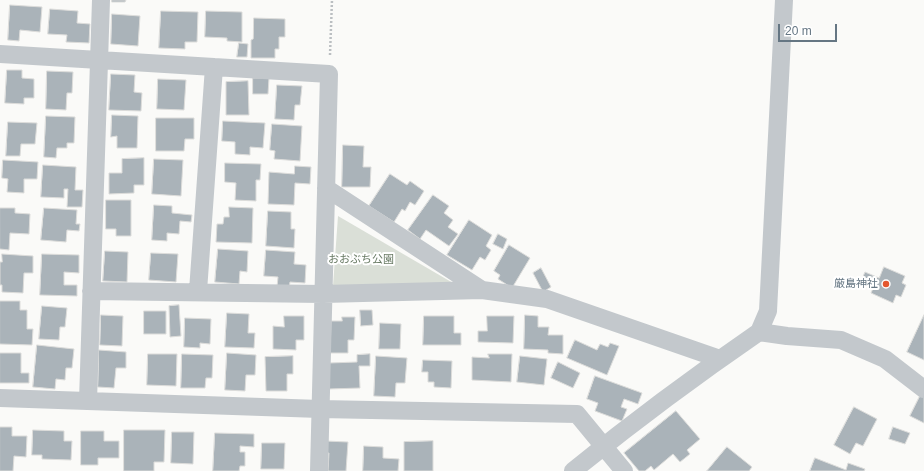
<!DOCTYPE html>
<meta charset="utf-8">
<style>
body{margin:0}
#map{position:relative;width:924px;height:471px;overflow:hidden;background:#fafaf8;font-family:Arial,sans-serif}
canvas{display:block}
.scale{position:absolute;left:778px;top:24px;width:59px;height:18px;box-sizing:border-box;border:2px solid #657683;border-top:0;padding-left:5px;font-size:12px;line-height:14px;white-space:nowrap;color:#657683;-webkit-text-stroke:3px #fff;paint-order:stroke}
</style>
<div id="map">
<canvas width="924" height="471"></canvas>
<div class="scale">20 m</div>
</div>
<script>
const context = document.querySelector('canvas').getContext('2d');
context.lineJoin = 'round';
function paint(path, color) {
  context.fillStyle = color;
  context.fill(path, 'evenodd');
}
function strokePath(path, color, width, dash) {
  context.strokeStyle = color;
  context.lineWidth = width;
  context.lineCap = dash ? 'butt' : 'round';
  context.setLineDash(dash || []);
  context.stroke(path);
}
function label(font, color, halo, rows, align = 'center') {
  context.font = font + ' Arial,"Noto Sans JP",sans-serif';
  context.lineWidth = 4;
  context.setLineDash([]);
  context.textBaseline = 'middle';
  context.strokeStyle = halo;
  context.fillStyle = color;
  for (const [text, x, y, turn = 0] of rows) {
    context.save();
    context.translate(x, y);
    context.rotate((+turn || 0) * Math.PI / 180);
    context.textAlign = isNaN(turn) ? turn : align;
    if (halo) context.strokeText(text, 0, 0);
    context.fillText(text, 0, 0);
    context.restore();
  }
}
paint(new Path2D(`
 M 338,216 L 453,283 L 333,286 Z`), '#dadfd7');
const building = new Path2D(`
 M 112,0 L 126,0 L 125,2 L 112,2 Z
 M 10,5 L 42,7 L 40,32 L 20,30 L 19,41 L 8,40 Z
 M 50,9 L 78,11 L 77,23 L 90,24 L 89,43 L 66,42 L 67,35 L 48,34 Z
 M 161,11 L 198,12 L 197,42 L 185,42 L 185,49 L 159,48 Z
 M 206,11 L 242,12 L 242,42 L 227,41 L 227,38 L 205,37 Z
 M 112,14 L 140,16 L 138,46 L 111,44 Z
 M 254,18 L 285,19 L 285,37 L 279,37 L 279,49 L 275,49 L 275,58 L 251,58 L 251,40 L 253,39 Z
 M 239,43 L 248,44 L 247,57 L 237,57 Z
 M 7,70 L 22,70 L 22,78 L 34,79 L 34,98 L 24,98 L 24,104 L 5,103 Z
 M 47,71 L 73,72 L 72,93 L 67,93 L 66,110 L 46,109 Z
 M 111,74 L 135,75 L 134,92 L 142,93 L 141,111 L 109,110 Z
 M 253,78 L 269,78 L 268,94 L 253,94 Z
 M 158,79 L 186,80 L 184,110 L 157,109 Z
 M 248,81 L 249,115 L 226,115 L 226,82 Z
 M 277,85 L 302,86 L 300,105 L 295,105 L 294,120 L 275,119 Z
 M 112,115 L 138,116 L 137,148 L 117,148 L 117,136 L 111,137 Z
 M 46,116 L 75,117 L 74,143 L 67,143 L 67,148 L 57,148 L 56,158 L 44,157 Z
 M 156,118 L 194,118 L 194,139 L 185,139 L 184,151 L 156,151 Z
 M 223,121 L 265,123 L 263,148 L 250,147 L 250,155 L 235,154 L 235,142 L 222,141 Z
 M 8,122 L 37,123 L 35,144 L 21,144 L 20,156 L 6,156 Z
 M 272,124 L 302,126 L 300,161 L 274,159 L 275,151 L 270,150 Z
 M 343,145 L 364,146 L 363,167 L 371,167 L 370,187 L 342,187 Z
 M 144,158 L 144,185 L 134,185 L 134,193 L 109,194 L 109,173 L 122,173 L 122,159 Z
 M 154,159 L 183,160 L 181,196 L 152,194 Z
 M 3,160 L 38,162 L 37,179 L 24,179 L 24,193 L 7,192 L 8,179 L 2,178 Z
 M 225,163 L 261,164 L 260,180 L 256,180 L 256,201 L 235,200 L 236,183 L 225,182 Z
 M 43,165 L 76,167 L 75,190 L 83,190 L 82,207 L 67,207 L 68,189 L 64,189 L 64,198 L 41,197 Z
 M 295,166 L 311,167 L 310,184 L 295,183 L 294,205 L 268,204 L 269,172 L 294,174 Z
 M 390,174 L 407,185 L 410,181 L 424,191 L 415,205 L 410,202 L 405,211 L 402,209 L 394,222 L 369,206 Z
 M 433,195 L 449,206 L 444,213 L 453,220 L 448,227 L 458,234 L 449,246 L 426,230 L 420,239 L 408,230 Z
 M 106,200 L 131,200 L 131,236 L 116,236 L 116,229 L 106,229 Z
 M 154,205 L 172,206 L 172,213 L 192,215 L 191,222 L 180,221 L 179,234 L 167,233 L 167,241 L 152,240 Z
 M 229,207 L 253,208 L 252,243 L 216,242 L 217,224 L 223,224 L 224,217 L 229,217 Z
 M 0,208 L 15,208 L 15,213 L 30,214 L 29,234 L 10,233 L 9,250 L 0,249 Z
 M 44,208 L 77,210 L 76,224 L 80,224 L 79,231 L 67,230 L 66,242 L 41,240 Z
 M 268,211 L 291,212 L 291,229 L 295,229 L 294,248 L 266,246 Z
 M 469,220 L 492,235 L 486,246 L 491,250 L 485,260 L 480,257 L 472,270 L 447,255 Z
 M 498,234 L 507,239 L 503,249 L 493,244 Z
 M 509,245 L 530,258 L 512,288 L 498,279 L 500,275 L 494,271 Z
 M 218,249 L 248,251 L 247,272 L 240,271 L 239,284 L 215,282 Z
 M 266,250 L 295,252 L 294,264 L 306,265 L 305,283 L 290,282 L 289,288 L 277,287 L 278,277 L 264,276 Z
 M 105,251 L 128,252 L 127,282 L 103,281 Z
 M 151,253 L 178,254 L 176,282 L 149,280 Z
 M 2,254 L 33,256 L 33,273 L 24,273 L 23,293 L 2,292 L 2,285 L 0,285 L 0,262 L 2,262 Z
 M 42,254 L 79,255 L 79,273 L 64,272 L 64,285 L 77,285 L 77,296 L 40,295 Z
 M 884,267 L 905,276 L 902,283 L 906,285 L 901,297 L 896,295 L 893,303 L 871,293 L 874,286 L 861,281 L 865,272 L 879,278 Z
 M 541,268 L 551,287 L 543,292 L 533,273 Z
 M 0,301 L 20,301 L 20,310 L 27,310 L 27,329 L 33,329 L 32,345 L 0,344 Z
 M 179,305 L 181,336 L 170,337 L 169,306 Z
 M 42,306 L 67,308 L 65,327 L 60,327 L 59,340 L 39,339 Z
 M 360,310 L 372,310 L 373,325 L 361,326 Z
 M 144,311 L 166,311 L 166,334 L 144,334 Z
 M 227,313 L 249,314 L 248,333 L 255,333 L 254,348 L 225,347 Z
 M 101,315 L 123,316 L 122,346 L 100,345 Z
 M 525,315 L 538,316 L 538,327 L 549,327 L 548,335 L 563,335 L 563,354 L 548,353 L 548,350 L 524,349 Z
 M 924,315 L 924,360 L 907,352 Z
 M 284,316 L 304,316 L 304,340 L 296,340 L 296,350 L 273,349 L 273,326 L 284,327 Z
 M 424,316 L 454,316 L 454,333 L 461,333 L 461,345 L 423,345 Z
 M 487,316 L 514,316 L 513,343 L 478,342 L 478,331 L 487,331 Z
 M 342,317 L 355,317 L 354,340 L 348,340 L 348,353 L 330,353 L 331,321 L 342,321 Z
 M 185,318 L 211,319 L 210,344 L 200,343 L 200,348 L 184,347 Z
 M 380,323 L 401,324 L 400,349 L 379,349 Z
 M 575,340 L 597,350 L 600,344 L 608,347 L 610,343 L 619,346 L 607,375 L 567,358 Z
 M 37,345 L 74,349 L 72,368 L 66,368 L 65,380 L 56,379 L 55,389 L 33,387 Z
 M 99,350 L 126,352 L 126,368 L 116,368 L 114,388 L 98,387 Z
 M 0,353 L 21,353 L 21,373 L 29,373 L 29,383 L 0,383 Z
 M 227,353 L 256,355 L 255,375 L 246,375 L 245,391 L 225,390 Z
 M 148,354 L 177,354 L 176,386 L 147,385 Z
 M 182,354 L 213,355 L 212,378 L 206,378 L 205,388 L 181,388 Z
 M 370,354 L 370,366 L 359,366 L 360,388 L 329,389 L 329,363 L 357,362 L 357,355 Z
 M 488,354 L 512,354 L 511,382 L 472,380 L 472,357 L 489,358 Z
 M 293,356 L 293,374 L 287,374 L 287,391 L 266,391 L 265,357 Z
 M 376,356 L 407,358 L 405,383 L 396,383 L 395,397 L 374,396 Z
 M 520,356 L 547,359 L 544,385 L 517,382 Z
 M 423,360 L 452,361 L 451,388 L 434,387 L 434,382 L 428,382 L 428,372 L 422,372 Z
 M 558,362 L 580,373 L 573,388 L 551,378 Z
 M 595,376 L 642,393 L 638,404 L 624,399 L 621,407 L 627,409 L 622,421 L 595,411 L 598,403 L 587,399 Z
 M 921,394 L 924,395 L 924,423 L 910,416 Z
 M 854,407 L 877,419 L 863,446 L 856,443 L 850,454 L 834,445 Z
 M 676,411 L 700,439 L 687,450 L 690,454 L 680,462 L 673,454 L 654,470 L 651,466 L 645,471 L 639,471 L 624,453 Z
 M 0,427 L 12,427 L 12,436 L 27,436 L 26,457 L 14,456 L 13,471 L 0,471 Z
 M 893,427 L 910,433 L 905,444 L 889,439 Z
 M 33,430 L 64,431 L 64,441 L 72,441 L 71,460 L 42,459 L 42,455 L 32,455 Z
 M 124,430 L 165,430 L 164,462 L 154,462 L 154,471 L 124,471 Z
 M 81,431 L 104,431 L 104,441 L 119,441 L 119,458 L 98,458 L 98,465 L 81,465 Z
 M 172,432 L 194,432 L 193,464 L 171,463 Z
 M 215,433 L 254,434 L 254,447 L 240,446 L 240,452 L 245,452 L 245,466 L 240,466 L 239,471 L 213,471 Z
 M 325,441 L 348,442 L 346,471 L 328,471 L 329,453 L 324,453 Z
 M 433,441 L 433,471 L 404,471 L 404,442 Z
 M 262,443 L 285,443 L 284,469 L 261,469 Z
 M 364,446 L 383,447 L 383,458 L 399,459 L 398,471 L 363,471 Z
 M 727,447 L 752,467 L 749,471 L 707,471 Z
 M 815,458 L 846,470 L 848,463 L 865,469 L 864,471 L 810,471 Z`);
paint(building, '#aab3b9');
strokePath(building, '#dcdcda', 1);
strokePath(new Path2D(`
 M 330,55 L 332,0`), '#bbbfc2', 2.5, [2, 2]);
strokePath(new Path2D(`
 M 0,54 L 329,74 L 319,471
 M 326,188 L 482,290
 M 91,291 L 323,294 L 482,290 L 547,299 L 720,359
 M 198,291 L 214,67
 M 759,332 L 768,311 L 784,0
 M 0,398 L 320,409 L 577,414 L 624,471
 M 88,401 L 101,0
 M 573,471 C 633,422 695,376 759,332 L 787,336 L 841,340 L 885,359 L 924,389`), '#c3c8cc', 18);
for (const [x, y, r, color] of [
 [886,284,4,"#e4572e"]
]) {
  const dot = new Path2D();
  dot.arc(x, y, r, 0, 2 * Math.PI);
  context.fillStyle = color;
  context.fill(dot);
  strokePath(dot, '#fff', 1.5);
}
label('11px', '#687a64', '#fff', [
 ["おおぶち公園",361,260]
]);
label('11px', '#657683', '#fff', [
 ["厳島神社",878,284]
], 'right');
</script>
